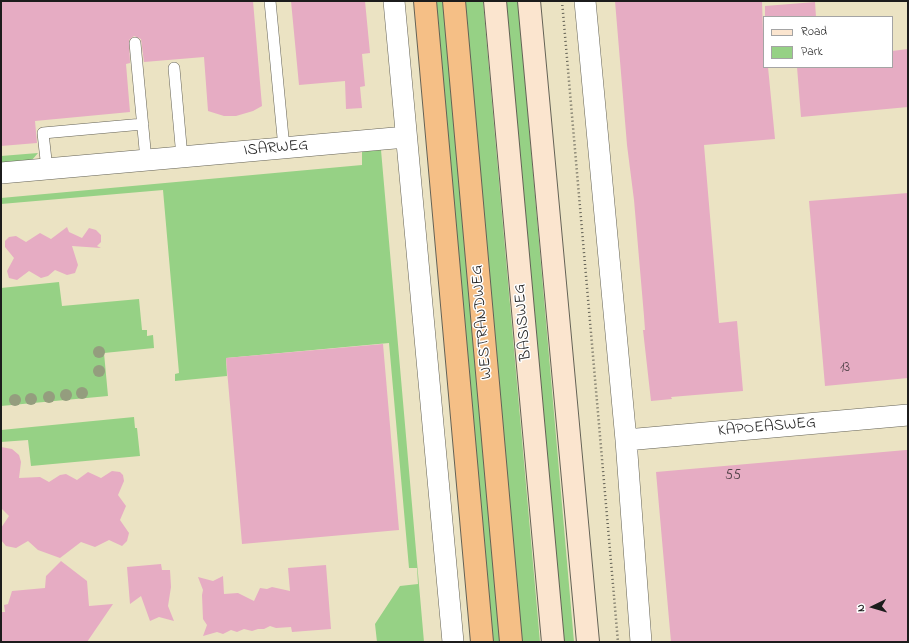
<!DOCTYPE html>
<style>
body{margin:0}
#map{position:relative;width:909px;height:643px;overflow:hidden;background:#ebe3c3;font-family:"Indie Flower",sans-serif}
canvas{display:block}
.frame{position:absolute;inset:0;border:2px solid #1c1c1c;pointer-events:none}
.legend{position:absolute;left:763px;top:16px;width:130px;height:52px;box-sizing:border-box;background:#fff;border:1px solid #a4a4a4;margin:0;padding:5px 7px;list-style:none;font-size:12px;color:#1c1c1c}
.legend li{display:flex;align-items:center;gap:8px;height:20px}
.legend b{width:20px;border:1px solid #a4a4a4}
.north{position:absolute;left:853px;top:587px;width:40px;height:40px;-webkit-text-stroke:3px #fff;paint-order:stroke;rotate:265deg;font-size:11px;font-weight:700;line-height:16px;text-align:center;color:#1c1c1c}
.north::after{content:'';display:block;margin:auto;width:14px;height:18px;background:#1c1c1c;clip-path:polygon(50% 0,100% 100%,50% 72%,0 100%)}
</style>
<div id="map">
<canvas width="909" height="643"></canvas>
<div class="frame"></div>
<ul class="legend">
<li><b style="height:5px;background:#fbe5cf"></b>Road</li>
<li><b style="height:11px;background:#96d185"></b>Park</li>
</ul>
<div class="north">N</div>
</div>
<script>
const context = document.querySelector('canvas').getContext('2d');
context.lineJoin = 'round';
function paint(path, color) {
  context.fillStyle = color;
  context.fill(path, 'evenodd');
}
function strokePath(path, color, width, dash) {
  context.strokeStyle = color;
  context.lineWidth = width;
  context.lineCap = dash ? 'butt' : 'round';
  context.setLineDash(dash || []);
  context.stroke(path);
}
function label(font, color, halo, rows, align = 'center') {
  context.font = font + ' "Indie Flower",sans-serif';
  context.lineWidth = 3;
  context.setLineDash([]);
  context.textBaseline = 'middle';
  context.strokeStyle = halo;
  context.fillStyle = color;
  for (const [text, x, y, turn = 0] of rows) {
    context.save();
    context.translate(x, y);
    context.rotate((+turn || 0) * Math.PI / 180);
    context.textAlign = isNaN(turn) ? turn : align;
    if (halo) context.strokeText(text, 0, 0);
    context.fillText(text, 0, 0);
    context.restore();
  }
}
paint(new Path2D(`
 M 429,1 L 483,1 L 540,642 L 490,642 Z
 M 504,1 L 518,1 L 574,642 L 561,642 Z
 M 381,150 L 424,642 L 377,642 L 375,624 L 400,586 L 418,584 L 417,568 L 409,568 L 389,343 L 226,358 L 227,376 L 175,381 L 175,374 L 179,373 L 163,190 L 1,204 L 1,198 L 362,165 L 362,151 Z
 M 38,153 L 32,160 L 1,163 L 1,156 Z
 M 59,282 L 62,306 L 139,299 L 142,330 L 147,330 L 147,336 L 153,335 L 154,348 L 104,353 L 108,396 L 1,406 L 1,288 Z
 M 134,417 L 135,428 L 137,428 L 140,456 L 31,466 L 28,440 L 1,442 L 1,430 Z`), '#96d185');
paint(new Path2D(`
 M 1,1 L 253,1 L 262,106 L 253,111 L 236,116 L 224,116 L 208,111 L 204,57 L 144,62 L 141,39 L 134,36 L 129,40 L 130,63 L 126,64 L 130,112 L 35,121 L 37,143 L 1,146 Z
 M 291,1 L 365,1 L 370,53 L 362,54 L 365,86 L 360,87 L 362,108 L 346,109 L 345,81 L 299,85 Z
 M 615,1 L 762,1 L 764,67 L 768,67 L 775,139 L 704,145 L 719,323 L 737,321 L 743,391 L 671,397 L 672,399 L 651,401 L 643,330 L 645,330 L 644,316 L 634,200 L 627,145 Z
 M 815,2 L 816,17 L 765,17 L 765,6 Z
 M 908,49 L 908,107 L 801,117 L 797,67 L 892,67 L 892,51 Z
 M 908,193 L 908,378 L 825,386 L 809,201 Z
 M 67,227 L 69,232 L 82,238 L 89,228 L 96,230 L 101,235 L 101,242 L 97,246 L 101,248 L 72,246 L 78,265 L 75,273 L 67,275 L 55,270 L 48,276 L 41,278 L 29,271 L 17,280 L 9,278 L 7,271 L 14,258 L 5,247 L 5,241 L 9,237 L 16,236 L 26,242 L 40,233 L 51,239 Z
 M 383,344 L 399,530 L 242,544 L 226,358 Z
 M 1,447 L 12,449 L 19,455 L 21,462 L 19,478 L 40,477 L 49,482 L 60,475 L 66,474 L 77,480 L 88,472 L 101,478 L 112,471 L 120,472 L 123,475 L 124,481 L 118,495 L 126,506 L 120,520 L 129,533 L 127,541 L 122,546 L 109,540 L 95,547 L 81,542 L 60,558 L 38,550 L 28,541 L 16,548 L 6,546 L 1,540 L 1,528 L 9,516 L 1,508 Z
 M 906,450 L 908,450 L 908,642 L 671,642 L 656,472 Z
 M 61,561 L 87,581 L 89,606 L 113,604 L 87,642 L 1,642 L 1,612 L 5,612 L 4,605 L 8,604 L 12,591 L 45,588 L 46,576 Z
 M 161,564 L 162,570 L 170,570 L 171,587 L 168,606 L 174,621 L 159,617 L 150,621 L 141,596 L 130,604 L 127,567 Z
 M 326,565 L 331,629 L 292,632 L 291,627 L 276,628 L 270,626 L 264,629 L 258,629 L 252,631 L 244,629 L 237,632 L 231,630 L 223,634 L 217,632 L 203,636 L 207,625 L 203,619 L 202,595 L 203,590 L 198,577 L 213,581 L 223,576 L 224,594 L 238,593 L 254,601 L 260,588 L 267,589 L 272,587 L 290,591 L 288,568 Z`), '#e6acc3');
const lane = new Path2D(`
 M 270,1 L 284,148
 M 135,43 L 146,160
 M 174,68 L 182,157
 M 47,169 L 43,133 L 143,124`);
const street = new Path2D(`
 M 394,1 L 453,642
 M 585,1 L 626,440 L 641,642
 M 1,173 L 406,137
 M 626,440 L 908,415`);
const secondary = new Path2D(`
 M 495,1 L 553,642
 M 529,1 L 588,642`);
const highway = new Path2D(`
 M 425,1 L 482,642
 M 454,1 L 511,642`);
strokePath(lane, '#646256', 12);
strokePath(street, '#646256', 22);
strokePath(secondary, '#646256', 24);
strokePath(highway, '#646256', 24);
strokePath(new Path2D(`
 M 562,1 L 618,642`), '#646256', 2.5, [1, 3]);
strokePath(lane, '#fff', 11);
strokePath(street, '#fff', 21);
strokePath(secondary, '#fbe5cf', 22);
strokePath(highway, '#f5bf86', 22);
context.fillStyle = '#949d7e';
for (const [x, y] of [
 [99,352],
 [99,371],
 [82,393],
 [66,395],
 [49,397],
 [31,399],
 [15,400]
]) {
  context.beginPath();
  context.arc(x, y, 6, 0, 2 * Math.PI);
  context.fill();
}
label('14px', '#4e4046', null, [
 ["13",845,369],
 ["55",733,477]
]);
label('16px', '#1c1c1c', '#fff', [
 ["ISARWEG",276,149,-5],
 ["WESTRANDWEG",483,322,-95],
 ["BASISWEG",524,322,-95],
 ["KAPOEASWEG",767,428,-5]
]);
</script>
